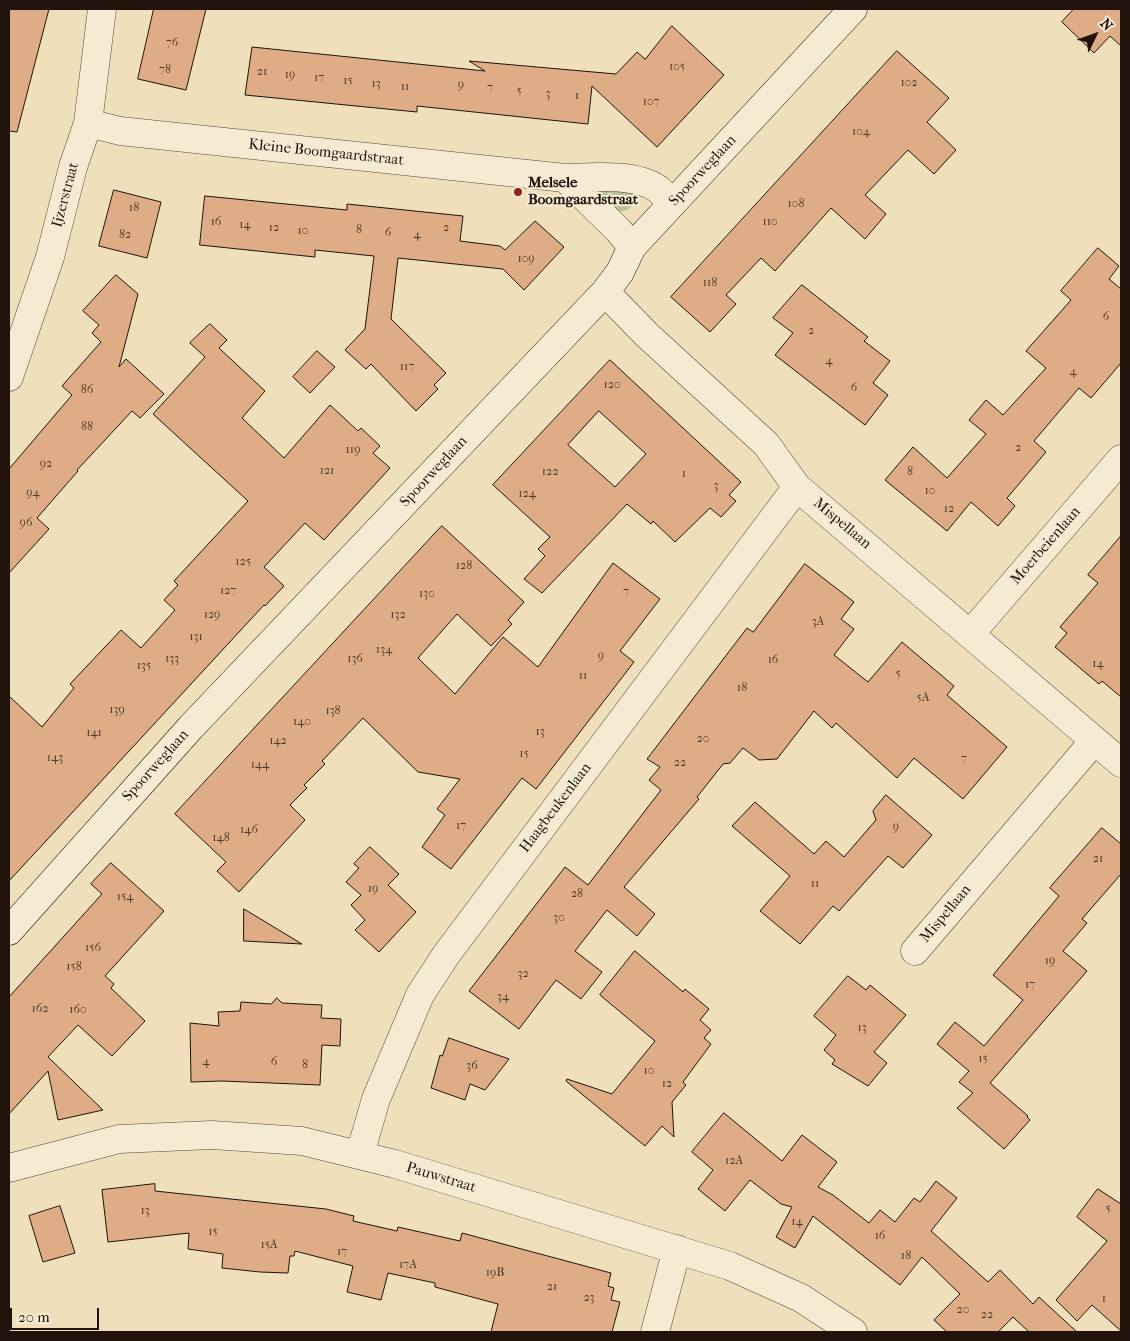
<!DOCTYPE html>
<style>
body{margin:0}
#map{position:relative;width:1130px;height:1341px;overflow:hidden;background:#efe0bb;font-family:"IM FELL French Canon",serif}
canvas{display:block}
.frame{position:absolute;inset:0;border:10px solid #21120c;pointer-events:none}
.north{position:absolute;left:1070px;top:10px;width:50px;height:50px;-webkit-text-stroke:4px #f5ebd3;paint-order:stroke;rotate:48deg;font-size:14px;font-weight:700;line-height:20px;text-align:center;color:#21120c}
.north::after{content:'';display:block;margin:auto;width:18px;height:22px;background:#21120c;clip-path:polygon(50% 0,100% 100%,50% 72%,0 100%)}
.scale{position:absolute;left:10px;top:1308px;width:89px;height:22px;box-sizing:border-box;border:2px solid #21120c;border-top:0;padding-left:6px;font-size:15px;line-height:18px;white-space:nowrap;color:#21120c;-webkit-text-stroke:4px #f5ebd3;paint-order:stroke}
</style>
<div id="map">
<canvas width="1130" height="1341"></canvas>
<div class="frame"></div>
<div class="north">N</div>
<div class="scale">20 m</div>
</div>
<script>
const context = document.querySelector('canvas').getContext('2d');
context.lineJoin = 'round';
function paint(path, color) {
  context.fillStyle = color;
  context.fill(path, 'evenodd');
}
function strokePath(path, color, width, dash) {
  context.strokeStyle = color;
  context.lineWidth = width;
  context.lineCap = dash ? 'butt' : 'round';
  context.setLineDash(dash || []);
  context.stroke(path);
}
function label(font, color, halo, rows, align = 'center') {
  context.font = font + ' "IM FELL French Canon",serif';
  context.lineWidth = 4;
  context.setLineDash([]);
  context.textBaseline = 'middle';
  context.strokeStyle = halo;
  context.fillStyle = color;
  for (const [text, x, y, turn = 0] of rows) {
    context.save();
    context.translate(x, y);
    context.rotate((+turn || 0) * Math.PI / 180);
    context.textAlign = isNaN(turn) ? turn : align;
    if (halo) context.strokeText(text, 0, 0);
    context.fillText(text, 0, 0);
    context.restore();
  }
}
paint(new Path2D(`
 M 596,187 L 626,189 L 633,195 L 635,202 C 621,223 600,205 596,187 Z`), '#b7c291');
const building = new Path2D(`
 M 9,9 L 49,9 L 17,132 L 9,131 Z
 M 154,9 L 206,9 L 186,90 L 138,79 Z
 M 1074,9 L 1121,9 L 1121,46 L 1110,36 L 1094,53 L 1062,22 Z
 M 672,26 L 724,75 L 657,147 L 592,86 L 588,124 L 417,106 L 417,112 L 245,95 L 252,47 L 485,71 L 469,61 L 616,74 L 637,52 L 645,59 Z
 M 897,51 L 949,98 L 927,122 L 956,150 L 934,174 L 908,150 L 865,195 L 886,214 L 865,239 L 831,208 L 775,271 L 761,258 L 726,295 L 736,304 L 710,332 L 671,297 Z
 M 114,190 L 161,202 L 147,258 L 99,246 Z
 M 205,196 L 347,210 L 347,204 L 463,216 L 460,241 L 500,246 L 505,250 L 535,221 L 564,247 L 524,290 L 503,269 L 398,258 L 391,319 L 446,373 L 434,385 L 438,389 L 416,411 L 371,364 L 366,369 L 345,350 L 365,329 L 374,256 L 315,250 L 315,257 L 200,245 Z
 M 1098,248 L 1119,266 L 1109,279 L 1121,289 L 1121,363 L 1091,398 L 1079,388 L 1034,441 L 1046,452 L 1007,498 L 1015,506 L 998,526 L 971,502 L 947,531 L 885,480 L 913,447 L 947,478 L 986,434 L 969,420 L 986,400 L 1003,415 L 1046,368 L 1026,351 L 1071,300 L 1061,291 Z
 M 116,275 L 138,294 L 119,367 L 126,359 L 164,394 L 140,418 L 132,411 L 77,470 L 78,471 L 37,518 L 49,529 L 9,573 L 9,469 L 72,395 L 62,386 L 101,342 L 92,333 L 99,325 L 83,311 Z
 M 802,285 L 868,337 L 864,341 L 890,361 L 873,383 L 888,395 L 865,425 L 775,355 L 793,333 L 773,318 Z
 M 210,324 L 227,340 L 219,348 L 265,391 L 242,418 L 284,458 L 330,405 L 358,431 L 361,428 L 380,446 L 373,453 L 390,468 L 324,540 L 305,523 L 264,567 L 284,586 L 265,606 L 264,605 L 9,881 L 9,696 L 42,727 L 74,688 L 70,684 L 121,630 L 141,648 L 175,610 L 164,600 L 178,585 L 174,581 L 248,501 L 153,414 L 205,357 L 190,343 Z
 M 317,351 L 335,367 L 310,393 L 293,377 Z
 M 610,360 L 741,482 L 729,495 L 736,501 L 721,517 L 710,508 L 675,542 L 653,521 L 651,524 L 627,504 L 542,593 L 524,579 L 545,556 L 538,549 L 550,537 L 493,485 ZM 599,411 L 646,454 L 615,487 L 568,445 Z
 M 442,526 L 524,602 L 508,620 L 512,624 L 491,646 L 457,614 L 418,658 L 455,694 L 503,637 L 538,667 L 613,563 L 660,599 L 620,651 L 634,662 L 536,789 L 522,778 L 451,869 L 422,847 L 445,815 L 437,809 L 460,779 L 418,772 L 363,718 L 322,761 L 325,764 L 304,785 L 307,788 L 290,805 L 305,820 L 239,892 L 217,871 L 226,862 L 175,814 Z
 M 1121,536 L 1121,697 L 1102,681 L 1099,684 L 1055,647 L 1067,633 L 1060,627 L 1098,583 L 1088,575 Z
 M 805,564 L 854,602 L 841,619 L 854,629 L 834,655 L 868,682 L 902,642 L 954,686 L 947,695 L 1007,747 L 963,799 L 914,758 L 897,778 L 836,723 L 832,728 L 814,711 L 777,759 L 759,760 L 743,748 L 730,763 L 723,764 L 697,797 L 699,799 L 624,887 L 655,914 L 637,936 L 607,910 L 575,951 L 602,972 L 581,999 L 556,980 L 519,1029 L 469,991 L 565,867 L 588,885 L 661,790 L 649,780 L 660,767 L 647,759 L 747,628 L 753,632 Z
 M 886,795 L 932,835 L 903,868 L 888,856 L 839,911 L 833,906 L 800,944 L 760,911 L 790,876 L 732,826 L 755,802 L 814,854 L 826,841 L 844,857 L 876,820 L 873,811 Z
 M 1102,828 L 1121,844 L 1121,874 L 1082,919 L 1087,923 L 1063,951 L 1087,971 L 990,1083 L 1028,1116 L 1027,1117 L 1030,1120 L 1004,1149 L 957,1108 L 973,1093 L 959,1082 L 969,1071 L 937,1044 L 955,1022 L 984,1046 L 1023,1000 L 993,975 L 1059,896 L 1050,888 Z
 M 370,847 L 399,874 L 388,885 L 416,912 L 379,952 L 355,930 L 365,920 L 351,905 L 361,895 L 346,882 L 359,868 L 354,864 Z
 M 111,863 L 164,911 L 105,976 L 114,984 L 111,988 L 145,1021 L 112,1056 L 78,1025 L 48,1057 L 103,1110 L 58,1120 L 48,1071 L 9,1114 L 9,997 L 102,894 L 91,884 Z
 M 244,909 L 302,944 L 244,941 Z
 M 635,951 L 683,992 L 685,989 L 709,1009 L 700,1020 L 711,1030 L 704,1038 L 711,1044 L 683,1082 L 686,1085 L 672,1102 L 674,1137 L 662,1126 L 645,1146 L 566,1081 L 567,1079 L 612,1094 L 655,1041 L 600,995 Z
 M 848,976 L 866,990 L 870,985 L 906,1015 L 874,1052 L 887,1063 L 868,1086 L 832,1064 L 835,1060 L 824,1050 L 836,1035 L 814,1016 Z
 M 277,998 L 282,1003 L 322,1005 L 321,1018 L 341,1019 L 340,1046 L 322,1045 L 320,1085 L 222,1081 L 191,1082 L 190,1023 L 219,1026 L 218,1012 L 240,1011 L 241,1002 L 271,1004 Z
 M 449,1038 L 509,1059 L 485,1090 L 470,1084 L 465,1100 L 431,1088 L 440,1055 L 442,1056 Z
 M 724,1113 L 782,1161 L 802,1135 L 837,1162 L 818,1187 L 833,1195 L 869,1223 L 880,1210 L 895,1222 L 914,1198 L 920,1202 L 936,1181 L 957,1198 L 931,1231 L 988,1282 L 1000,1270 L 1033,1304 L 1039,1297 L 1077,1332 L 1029,1332 L 1013,1317 L 998,1332 L 947,1332 L 934,1320 L 960,1294 L 922,1257 L 900,1285 L 813,1216 L 795,1248 L 776,1237 L 792,1207 L 781,1204 L 750,1180 L 725,1211 L 698,1189 L 713,1170 L 692,1152 Z
 M 155,1184 L 155,1191 L 326,1209 L 354,1216 L 353,1221 L 397,1231 L 398,1227 L 460,1241 L 462,1233 L 611,1273 L 608,1286 L 614,1288 L 611,1300 L 620,1302 L 612,1332 L 491,1332 L 498,1304 L 435,1287 L 435,1283 L 388,1273 L 381,1300 L 347,1292 L 353,1266 L 295,1251 L 294,1256 L 290,1256 L 288,1273 L 260,1272 L 222,1268 L 223,1254 L 188,1249 L 189,1233 L 108,1242 L 102,1190 Z
 M 1098,1189 L 1121,1204 L 1121,1331 L 1092,1305 L 1077,1321 L 1056,1300 L 1107,1241 L 1077,1217 Z
 M 60,1206 L 75,1253 L 43,1262 L 29,1216 Z`);
paint(building, '#dead85');
strokePath(building, '#21120c', 1);
const street = new Path2D(`
 M 88,123 L 120,131 L 565,178 C 592,177 636,173 658,189 C 663,193 668,199 672,203
 M 565,178 L 619,231 L 632,247
 M 605,292 L 647,335 L 766,444 L 797,487 L 1121,763
 M 9,377 L 50,257 L 73,167 L 88,123 L 102,9
 M 971,633 L 1121,459
 M 915,951 L 1094,741
 M 360,1154 L 376,1099 L 420,995 L 446,955 L 797,487
 M 9,1168 L 119,1139 L 212,1135 L 302,1141 L 395,1164 L 730,1266 L 801,1298 L 853,1332
 M 655,1332 L 677,1249`);
const secondary = new Path2D(`
 M 9,931 L 191,727 L 605,292 L 620,272 L 632,247 L 853,9`);
strokePath(street, '#544638', 29);
strokePath(secondary, '#21120c', 29);
strokePath(street, '#f5ebd3', 28);
strokePath(secondary, '#f5ebd3', 28);
for (const [x, y, r, color] of [
 [518,192,5,"#8f2418"]
]) {
  const dot = new Path2D();
  dot.arc(x, y, r, 0, 2 * Math.PI);
  context.fillStyle = color;
  context.fill(dot);
  strokePath(dot, '#f5ebd3', 2);
}
label('12px', '#50392a', null, [
 ["76",172,43],
 ["105",677,67],
 ["78",165,70],
 ["21",262,72],
 ["19",290,75],
 ["17",319,78],
 ["15",348,81],
 ["102",909,83],
 ["13",376,84],
 ["9",461,85],
 ["11",405,87],
 ["7",490,88],
 ["5",519,91],
 ["3",548,94],
 ["1",577,96],
 ["107",651,102],
 ["104",861,132],
 ["108",796,204],
 ["18",134,208],
 ["16",216,222],
 ["110",770,222],
 ["14",245,225],
 ["12",274,228],
 ["2",446,228],
 ["8",359,230],
 ["10",303,231],
 ["6",388,233],
 ["82",125,235],
 ["4",417,235],
 ["109",526,259],
 ["118",710,283],
 ["6",1106,317],
 ["2",811,331],
 ["4",829,361],
 ["117",407,367],
 ["4",1073,372],
 ["120",612,385],
 ["6",854,388],
 ["86",87,390],
 ["88",87,427],
 ["2",1018,448],
 ["119",353,450],
 ["92",46,464],
 ["121",327,471],
 ["122",550,472],
 ["8",910,472],
 ["1",684,474],
 ["3",716,486],
 ["10",930,491],
 ["94",33,493],
 ["124",527,494],
 ["12",949,509],
 ["96",26,523],
 ["125",243,562],
 ["128",464,566],
 ["127",228,591],
 ["7",626,592],
 ["130",427,594],
 ["129",212,615],
 ["132",398,615],
 ["3A",818,622],
 ["131",196,637],
 ["134",384,650],
 ["9",601,656],
 ["133",172,659],
 ["136",355,659],
 ["16",773,660],
 ["14",1098,664],
 ["135",144,666],
 ["5",898,674],
 ["11",583,676],
 ["18",742,688],
 ["5A",923,698],
 ["139",117,710],
 ["138",333,711],
 ["140",302,722],
 ["13",540,732],
 ["141",94,733],
 ["20",703,739],
 ["142",278,741],
 ["15",524,754],
 ["143",55,758],
 ["7",964,759],
 ["22",680,763],
 ["144",260,765],
 ["17",461,826],
 ["9",896,827],
 ["146",249,830],
 ["148",221,838],
 ["21",1098,859],
 ["11",815,884],
 ["19",373,889],
 ["28",577,894],
 ["154",125,897],
 ["30",559,918],
 ["156",93,948],
 ["19",1050,961],
 ["158",74,967],
 ["32",523,974],
 ["17",1030,985],
 ["34",503,997],
 ["162",40,1009],
 ["160",78,1010],
 ["13",862,1028],
 ["15",983,1059],
 ["4",206,1062],
 ["6",274,1062],
 ["8",305,1065],
 ["36",472,1066],
 ["10",649,1071],
 ["12",667,1084],
 ["12A",734,1161],
 ["5",1108,1209],
 ["13",145,1211],
 ["14",797,1222],
 ["15",213,1232],
 ["16",880,1236],
 ["15A",269,1245],
 ["17",342,1252],
 ["18",906,1256],
 ["17A",408,1265],
 ["19B",495,1273],
 ["21",552,1287],
 ["23",589,1298],
 ["1",1104,1299],
 ["20",963,1310],
 ["22",987,1315]
]);
label('15px', '#21120c', '#f5ebd3', [
 ["Kleine Boomgaardstraat",326,153,6],
 ["Spoorweglaan",703,171,-47],
 ["Ijzerstraat",66,195,-75],
 ["Spoorweglaan",434,472,-47],
 ["Mispellaan",842,524,40],
 ["Moerbeienlaan",1046,546,-49],
 ["Spoorweglaan",156,766,-48],
 ["Haagbeukenlaan",556,808,-53],
 ["Mispellaan",946,914,-50],
 ["Pauwstraat",441,1178,17]
]);
label('bold 15px', '#21120c', '#f5ebd3', [
 ["Melsele",528,183],
 ["Boomgaardstraat",528,200]
], 'left');
</script>
